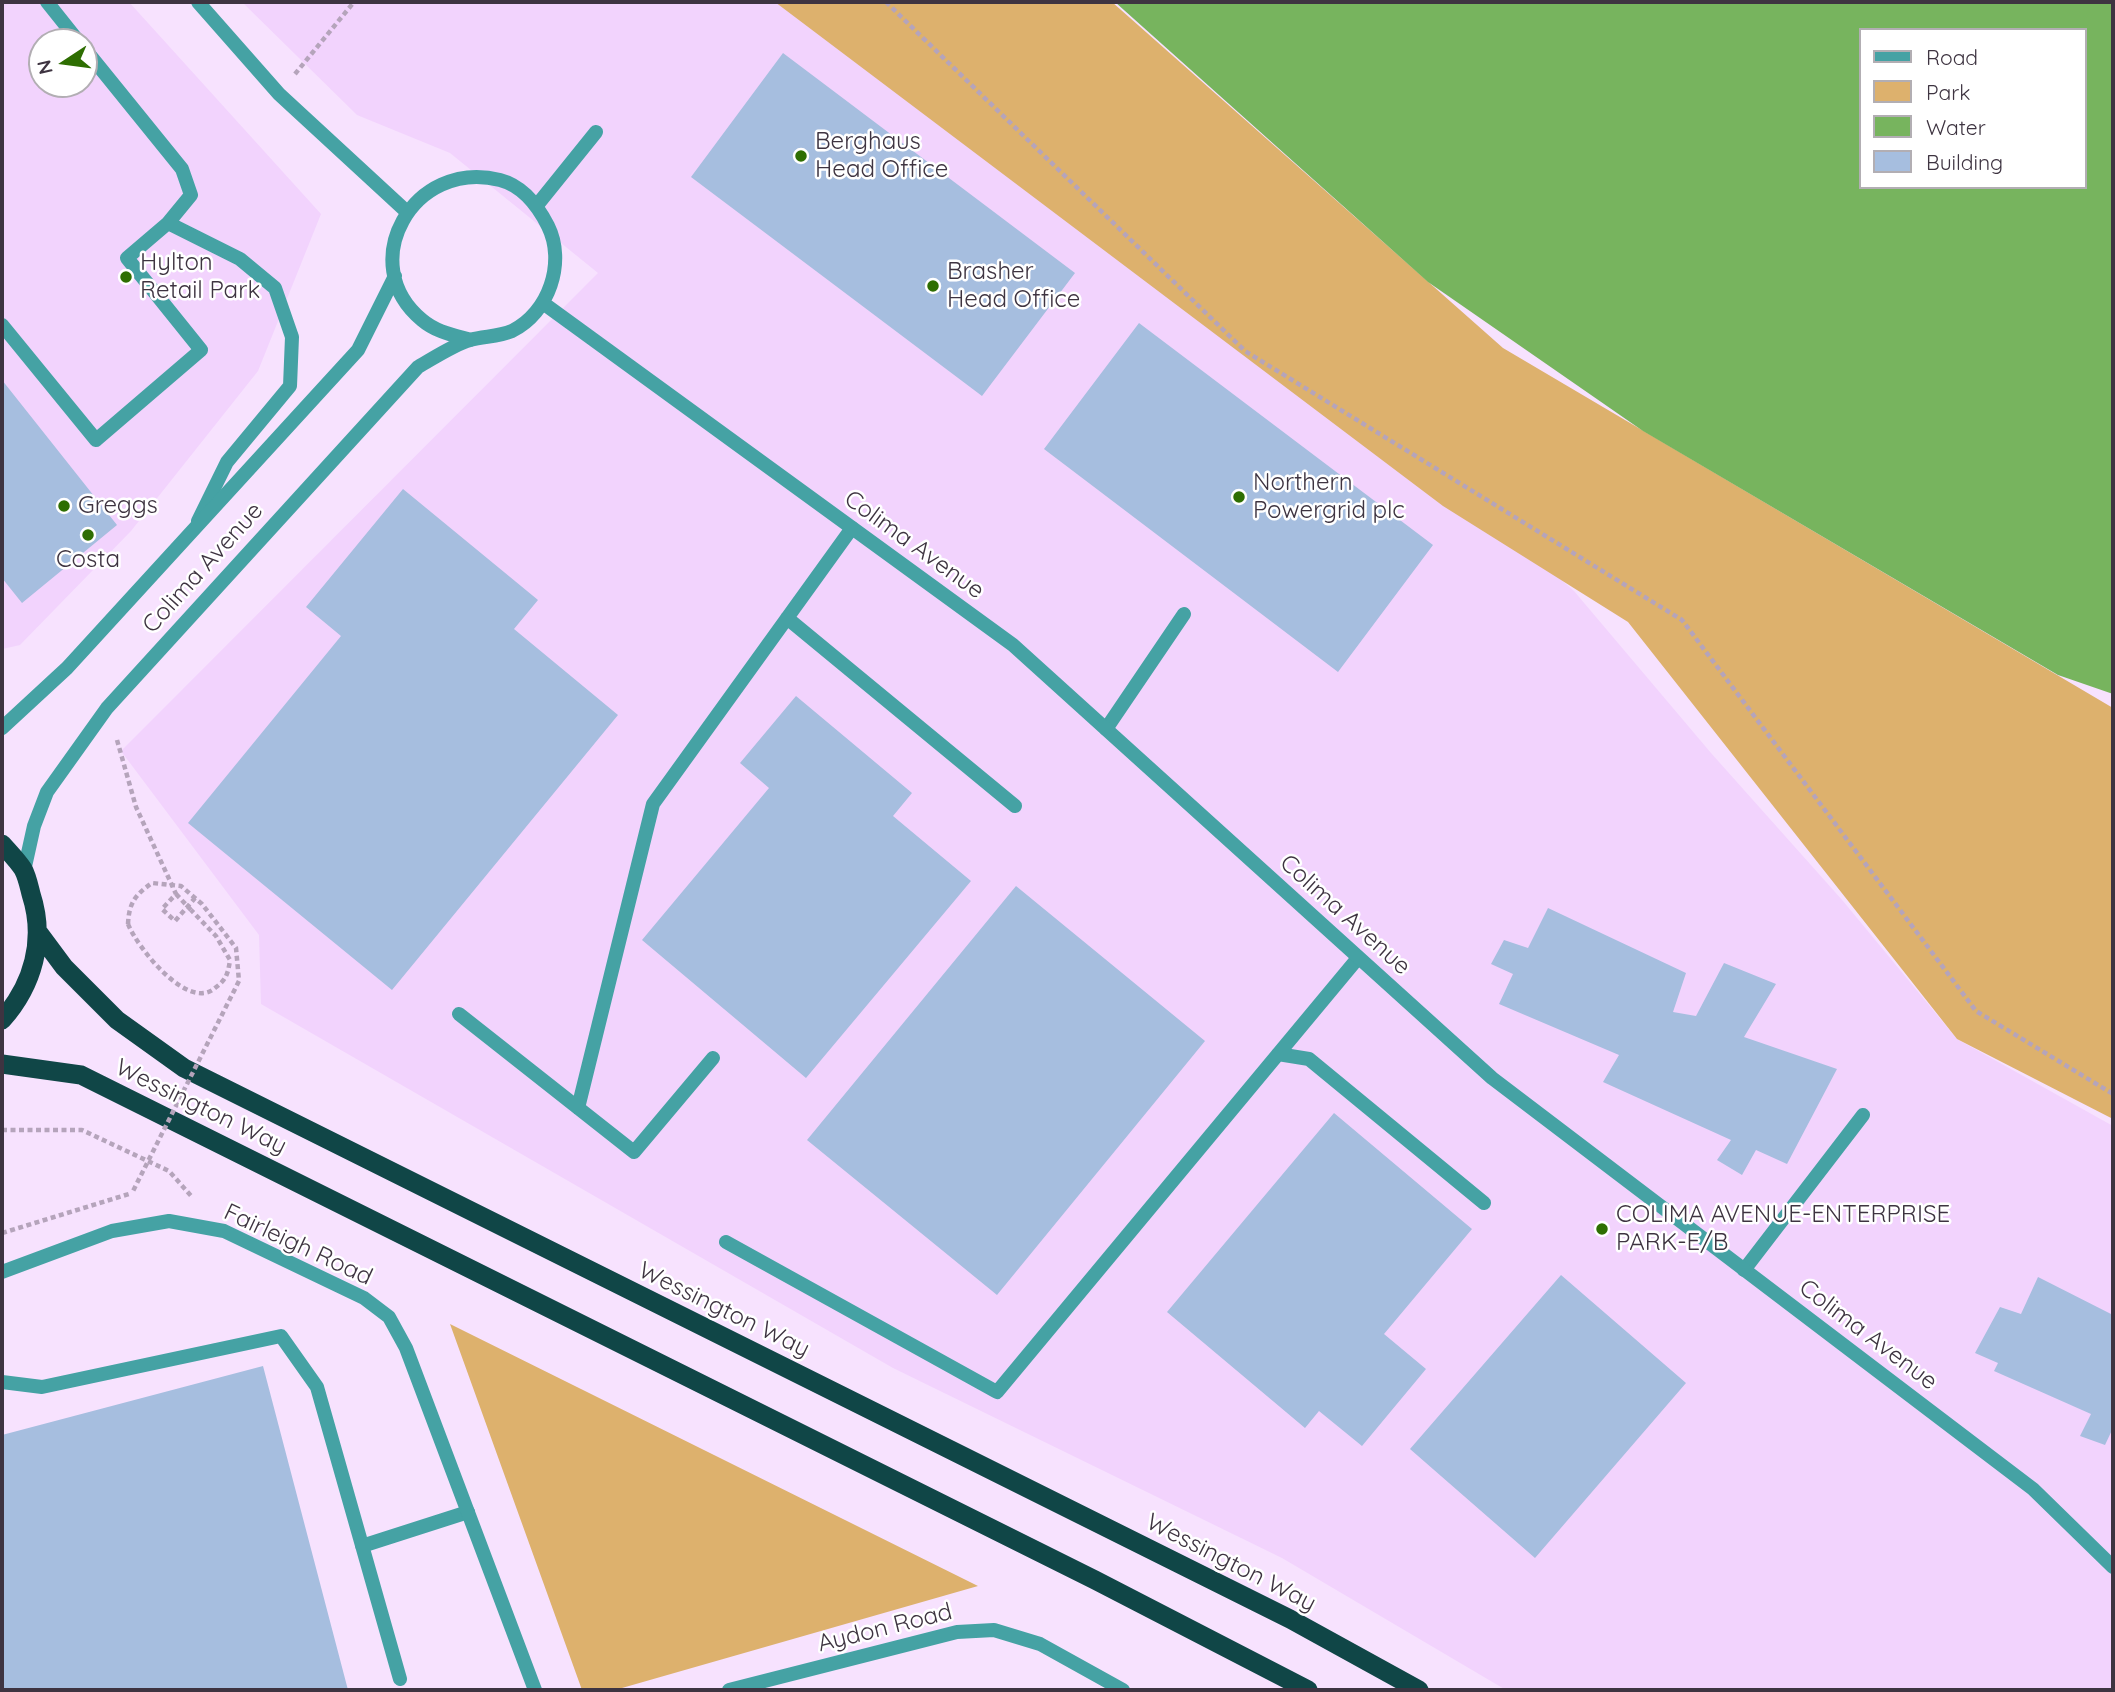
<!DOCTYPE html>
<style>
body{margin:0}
#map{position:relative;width:2115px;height:1692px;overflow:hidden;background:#f7e2fe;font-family:Quicksand,sans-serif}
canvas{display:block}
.frame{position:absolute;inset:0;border:4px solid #3e3441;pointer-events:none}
.legend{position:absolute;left:1859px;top:28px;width:228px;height:161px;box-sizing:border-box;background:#fff;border:2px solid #b2aeb3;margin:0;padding:9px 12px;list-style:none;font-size:21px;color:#3e3441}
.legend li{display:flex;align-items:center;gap:14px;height:35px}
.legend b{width:35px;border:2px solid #b2aeb3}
.north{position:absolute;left:28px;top:28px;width:70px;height:70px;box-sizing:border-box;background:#fff;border:2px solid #b2aeb3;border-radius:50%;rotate:257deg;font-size:19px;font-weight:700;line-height:28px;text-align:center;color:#3e3441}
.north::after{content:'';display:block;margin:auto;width:24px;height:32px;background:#2e6e02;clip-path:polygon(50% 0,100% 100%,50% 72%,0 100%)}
</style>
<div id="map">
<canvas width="2115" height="1692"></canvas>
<div class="frame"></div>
<ul class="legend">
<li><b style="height:9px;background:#45a2a4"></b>Road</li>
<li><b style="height:19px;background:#ddb16d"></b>Park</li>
<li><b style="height:19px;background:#77b45e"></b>Water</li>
<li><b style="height:19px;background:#a6bedf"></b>Building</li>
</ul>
<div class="north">N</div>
</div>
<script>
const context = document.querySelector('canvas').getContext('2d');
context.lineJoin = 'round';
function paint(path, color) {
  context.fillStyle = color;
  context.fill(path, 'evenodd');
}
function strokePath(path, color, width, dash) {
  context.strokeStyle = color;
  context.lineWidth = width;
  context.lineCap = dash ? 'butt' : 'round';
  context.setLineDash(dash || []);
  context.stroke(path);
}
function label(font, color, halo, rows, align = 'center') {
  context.font = font + ' Quicksand,sans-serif';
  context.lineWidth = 5;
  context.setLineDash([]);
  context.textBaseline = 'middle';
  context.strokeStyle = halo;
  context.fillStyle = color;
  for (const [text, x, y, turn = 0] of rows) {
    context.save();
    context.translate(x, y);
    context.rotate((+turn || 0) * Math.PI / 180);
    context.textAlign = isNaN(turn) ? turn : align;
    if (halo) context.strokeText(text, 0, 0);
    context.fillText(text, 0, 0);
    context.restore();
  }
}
paint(new Path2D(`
 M 2,2 L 129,2 L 321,214 L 258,371 L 131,531 L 20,645 L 2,649 ZM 42,42 L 84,42 L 84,84 L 42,84 Z
 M 242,2 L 1001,2 L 1429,464 L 1574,591 L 1711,753 L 1843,901 L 1957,1039 L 2113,1126 L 2113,1690 L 1506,1690 L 1282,1558 L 893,1368 L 261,1004 L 259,935 L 121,751 L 598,273 L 450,153 L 357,115 Z`), '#f2d3fd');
paint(new Path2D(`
 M 775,2 L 1112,2 L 1503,348 L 2113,708 L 2113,1119 L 1957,1039 L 1628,622 L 1443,506 Z
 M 450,1324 L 978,1586 L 615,1690 L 582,1690 Z`), '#ddb16d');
paint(new Path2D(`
 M 1115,2 L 2113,2 L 2113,694 L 2058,675 L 1643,431 L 1428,282 ZM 1861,30 L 2085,30 L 2085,187 L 1861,187 Z`), '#77b45e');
paint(new Path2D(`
 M 783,53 L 1075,273 L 982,396 L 691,177 Z
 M 1139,323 L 1433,545 L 1338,672 L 1044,449 Z
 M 2,380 L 117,525 L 22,603 L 2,578 Z
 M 403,489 L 538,600 L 514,629 L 618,715 L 392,990 L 188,823 L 341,636 L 306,607 Z
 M 796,696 L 912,793 L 893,816 L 971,881 L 806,1078 L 642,940 L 769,788 L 740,763 Z
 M 1016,886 L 1205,1041 L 997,1295 L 807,1140 Z
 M 1548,908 L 1686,973 L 1673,1012 L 1696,1016 L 1724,963 L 1776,984 L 1744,1037 L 1837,1069 L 1787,1164 L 1756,1150 L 1742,1175 L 1717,1160 L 1731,1140 L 1603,1082 L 1619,1055 L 1499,1004 L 1513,974 L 1491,964 L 1504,940 L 1528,948 Z
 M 1334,1113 L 1472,1229 L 1384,1334 L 1426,1369 L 1362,1446 L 1319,1411 L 1305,1428 L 1167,1312 Z
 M 1561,1275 L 1686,1383 L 1535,1558 L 1410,1449 Z
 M 2038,1277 L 2113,1315 L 2113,1428 L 2105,1445 L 2080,1436 L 2091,1414 L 1994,1371 L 1998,1363 L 1975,1353 L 2000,1307 L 2021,1314 Z
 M 263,1366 L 348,1690 L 2,1690 L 2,1435 Z`), '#a6bedf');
strokePath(new Path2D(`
 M 886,2 L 1245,351 L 1682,620 L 1976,1011 L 2113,1094
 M 295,74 L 354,2
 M 117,740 L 136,807 L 176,894 L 162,909 L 175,921 L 195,898
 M 128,924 C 137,947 188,1012 215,988 C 226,980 228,974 230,960 L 216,936 L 191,910
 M 2,1130 L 82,1130 L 169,1171 L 192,1197
 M 2,1233 L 132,1193`), '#b5a4bb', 4.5, [5, 3.5]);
strokePath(new Path2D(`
 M 47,2 L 79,42
 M 538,204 L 596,132
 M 168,223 L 240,259 L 275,288 L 292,337 L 290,386 L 227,462 L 198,521
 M 2,325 L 96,440 L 201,350 L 127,258 L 168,223 L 191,195 L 182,169 L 84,48
 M 787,618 L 1015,806
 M 1106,729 L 1184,614
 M 459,1014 L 634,1152 L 713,1058
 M 1278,1054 L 1309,1059 L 1484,1203
 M 578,1108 L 653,804 L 852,528
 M 726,1242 L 997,1392 L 1358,958
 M 1744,1270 L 1863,1115
 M 2,1382 L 42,1387 L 281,1336 L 317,1387 L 400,1679
 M 362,1546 L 468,1512`), '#45a2a4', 14);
strokePath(new Path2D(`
 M 198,2 L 279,94 L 407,212
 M 543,303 L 1013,645 L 1492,1078 L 2033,1489 L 2113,1567
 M 2,728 L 67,668 L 358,350 L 395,276
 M 24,871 L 34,826 L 47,792 L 107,708 L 418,367 C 434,358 453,345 470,340 C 484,336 498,337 512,331 C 549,313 566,262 548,226 C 538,206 523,186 500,180 C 413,158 354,264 422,320 C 436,332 453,335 471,340
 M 729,1690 L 957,1632 L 994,1630 L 1040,1644 L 1123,1690`), '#45a2a4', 14);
strokePath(new Path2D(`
 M 2,1272 L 112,1231 L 169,1221 L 224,1231 L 364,1298 L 389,1317 L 406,1348 L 535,1690`), '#45a2a4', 14);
strokePath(new Path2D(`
 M 2,844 C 9,852 17,860 23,869 C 27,876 29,886 31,894 C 46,940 33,985 2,1020
 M 38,932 L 64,967 L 117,1020 L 184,1068 L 1290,1619 L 1419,1690
 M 2,1064 L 81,1075 L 1095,1580 L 1308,1690`), '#104647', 19);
strokePath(new Path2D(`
 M 176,894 L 191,910
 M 128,924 C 129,903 135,895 152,883 L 181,886 L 202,904 L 236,948 L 239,981 L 132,1193`), '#b5a4bb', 4.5, [5, 3.5]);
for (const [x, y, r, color] of [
 [801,156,7,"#2e6e02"],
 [126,277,7,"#2e6e02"],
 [933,286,7,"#2e6e02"],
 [1239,497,7,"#2e6e02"],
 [64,506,7,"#2e6e02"],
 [88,535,7,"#2e6e02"],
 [1602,1229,7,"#2e6e02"]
]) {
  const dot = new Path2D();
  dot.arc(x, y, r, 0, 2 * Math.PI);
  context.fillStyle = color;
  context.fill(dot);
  strokePath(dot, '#fff', 2.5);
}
label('24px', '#3e3441', '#fff', [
 ["Berghaus",815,142],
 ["Head Office",815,170],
 ["Hylton",140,263],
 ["Retail Park",140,291],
 ["Brasher",947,272],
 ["Head Office",947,300],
 ["Northern",1253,483],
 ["Powergrid plc",1253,511],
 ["Greggs",78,506],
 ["Costa",88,560,"center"],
 ["COLIMA AVENUE-ENTERPRISE",1616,1215],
 ["PARK-E/B",1616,1243]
], 'left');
label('24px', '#3e3441', '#fff', [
 ["Colima Avenue",914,545,36],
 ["Colima Avenue",203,568,-48],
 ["Colima Avenue",1345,915,42],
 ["Wessington Way",201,1107,26],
 ["Fairleigh Road",298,1245,25],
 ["Wessington Way",724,1310,26],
 ["Colima Avenue",1868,1335,37],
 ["Wessington Way",1231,1563,27],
 ["Aydon Road",885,1628,-14]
]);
</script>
